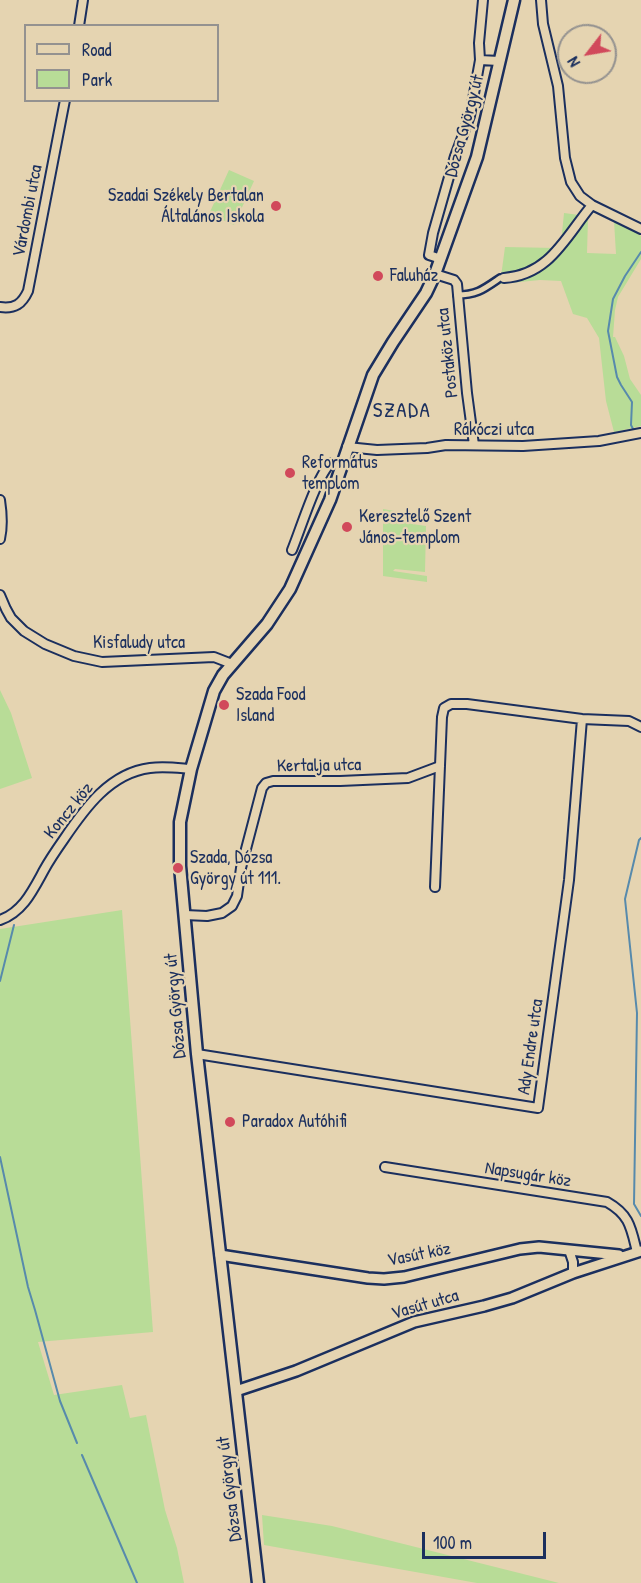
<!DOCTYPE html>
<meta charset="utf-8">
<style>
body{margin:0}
#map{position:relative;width:641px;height:1583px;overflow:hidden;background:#e5d4b1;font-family:"Patrick Hand",sans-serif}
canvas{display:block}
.legend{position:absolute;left:24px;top:24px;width:195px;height:78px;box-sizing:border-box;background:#e5d4b1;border:2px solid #949290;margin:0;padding:8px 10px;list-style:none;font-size:18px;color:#1b2f5e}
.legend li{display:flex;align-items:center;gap:12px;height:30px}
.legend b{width:30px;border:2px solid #949290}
.north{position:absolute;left:557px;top:24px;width:60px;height:60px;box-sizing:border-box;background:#e5d4b1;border:2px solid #949290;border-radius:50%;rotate:239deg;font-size:16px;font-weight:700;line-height:24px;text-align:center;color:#1b2f5e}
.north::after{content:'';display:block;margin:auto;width:21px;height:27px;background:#d1495b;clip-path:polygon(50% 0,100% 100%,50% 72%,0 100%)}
.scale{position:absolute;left:422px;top:1532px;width:124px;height:27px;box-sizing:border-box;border:3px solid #1b2f5e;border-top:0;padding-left:8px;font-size:18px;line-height:21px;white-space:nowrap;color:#1b2f5e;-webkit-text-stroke:4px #e5d4b1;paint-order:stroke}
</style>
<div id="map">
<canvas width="641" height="1583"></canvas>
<ul class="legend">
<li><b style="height:8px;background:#e5d4b1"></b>Road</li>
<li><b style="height:16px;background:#b8dc97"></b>Park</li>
</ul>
<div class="north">N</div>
<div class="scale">100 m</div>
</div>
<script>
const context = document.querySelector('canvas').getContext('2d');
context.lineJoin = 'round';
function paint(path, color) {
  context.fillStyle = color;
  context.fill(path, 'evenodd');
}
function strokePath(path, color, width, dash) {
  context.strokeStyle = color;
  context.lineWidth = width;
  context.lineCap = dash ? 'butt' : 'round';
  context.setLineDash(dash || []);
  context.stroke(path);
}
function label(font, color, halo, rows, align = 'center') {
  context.font = font + ' "Patrick Hand",sans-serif';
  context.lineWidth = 4.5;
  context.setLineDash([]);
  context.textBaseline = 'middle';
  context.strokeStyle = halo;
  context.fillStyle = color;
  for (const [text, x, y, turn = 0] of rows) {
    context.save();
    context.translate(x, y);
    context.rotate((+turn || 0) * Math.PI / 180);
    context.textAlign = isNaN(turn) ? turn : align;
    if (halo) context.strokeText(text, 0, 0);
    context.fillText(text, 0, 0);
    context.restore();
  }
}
paint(new Path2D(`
 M 229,170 L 254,181 L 234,225 L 209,214 Z
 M 564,213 L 579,215 L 588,219 L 587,253 L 616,254 L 614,221 L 629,228 L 641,236 L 641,259 L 618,297 L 615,310 L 613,337 L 615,337 L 624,356 L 630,379 L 641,395 L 641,426 L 614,432 L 606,401 L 599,338 L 587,318 L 573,314 L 561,281 L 540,280 L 500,284 L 505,247 L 556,248 L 561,243 Z
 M 383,509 L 406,513 L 406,523 L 426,526 L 425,572 L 395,569 L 393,571 L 427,576 L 427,582 L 383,576 Z
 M 0,690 L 11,713 L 32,778 L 0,789 Z
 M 122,910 L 153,1332 L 38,1342 L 54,1395 L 122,1385 L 130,1418 L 146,1415 L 165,1510 L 177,1548 L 184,1583 L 0,1583 L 0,929 Z
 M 262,1515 L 332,1526 L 559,1583 L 477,1583 L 264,1545 Z`), '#b8dc97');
strokePath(new Path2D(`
 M 635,433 L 631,425 L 632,402 L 621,385 L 617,377 L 608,331 L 613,299 L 625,276 L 641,252
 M 641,838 L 639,840 L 625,899 L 637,1013 L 634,1204 L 641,1216
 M 0,981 L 14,925
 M 0,1157 L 28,1287 L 35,1310 L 60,1401 L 77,1443
 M 82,1455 L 137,1583`), '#578aac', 2);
const pedestrian = new Path2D(`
 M 457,295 C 477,295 484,289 500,278`);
const minor = new Path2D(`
 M 483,0 L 479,43 L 480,60 L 499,61
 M 541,0 L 543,24 L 558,86 L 565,158 L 571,182 L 580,196 L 592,205 L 641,229
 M 79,26 L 83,0
 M 441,259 L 429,255 L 433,233 L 455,156 L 470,116 L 480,60
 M 435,274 L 454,280 L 457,284 L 467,393 L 474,445
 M 504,278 C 550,275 566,236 592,205
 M 0,307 C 15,309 22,304 28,291 L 65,100
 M 347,447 L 377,450 L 427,448 L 446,445 L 523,446 L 599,441 L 641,433
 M 0,500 C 2,513 3,526 0,539
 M 292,550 C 300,531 317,475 331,463 L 343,463
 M 0,595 L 6,609 L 11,618 L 24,631 L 45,644 L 74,656 L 102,662 L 214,657 L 232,664
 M 435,887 L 442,717 L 444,708 L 451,704 L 467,704 L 582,719 L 629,721 L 641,727
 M 185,915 L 207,916 L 222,913 L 232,906 L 237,896 L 241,868 L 262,788 L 266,783 L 273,781 L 340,781 L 408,778 L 440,766
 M 0,920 C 23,912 33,890 44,870 C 50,859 57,849 64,839 C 85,808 110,773 150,768 C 164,766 178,768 191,769
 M 197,1054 L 538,1108 L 569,880 L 582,719
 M 385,1167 L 607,1202 C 630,1215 631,1228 637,1252
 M 569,1250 L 573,1262 L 573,1273`);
const tertiary = new Path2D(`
 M 220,1255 L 368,1278 L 384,1279 L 404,1277 L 520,1249 L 539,1247 L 619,1255
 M 236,1391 L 296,1371 L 414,1322 L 484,1306 L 512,1298 L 573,1273 L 641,1251`);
const secondary = new Path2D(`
 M 258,1583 L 197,1054 L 180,866 L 180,822 L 191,769 L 214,691 L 223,675 L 267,624 L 290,589 L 330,500 L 373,375 L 393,342 L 426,293 L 435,274 L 477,157 L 514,0`);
strokePath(pedestrian, '#1b2f5e', 10);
strokePath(minor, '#1b2f5e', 12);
strokePath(tertiary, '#1b2f5e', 14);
strokePath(secondary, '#1b2f5e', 15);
strokePath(pedestrian, '#e5d4b1', 5);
strokePath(minor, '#e5d4b1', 8);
strokePath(tertiary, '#e5d4b1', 9);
strokePath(secondary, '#e5d4b1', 10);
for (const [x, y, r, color] of [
 [276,206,6,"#d1495b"],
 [378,276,6,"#d1495b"],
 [290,473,6,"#d1495b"],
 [347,527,6,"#d1495b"],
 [224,705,6,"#d1495b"],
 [178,868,6,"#d1495b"],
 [230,1122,6,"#d1495b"]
]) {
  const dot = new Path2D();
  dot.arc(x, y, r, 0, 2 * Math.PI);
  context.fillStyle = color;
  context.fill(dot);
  strokePath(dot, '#e5d4b1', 2);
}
label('18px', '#1b2f5e', '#e5d4b1', [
 ["Dózsa György út",465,126,-75],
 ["Várdombi utca",28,211,-79],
 ["Postaköz utca",448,353,-96],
 ["Rákóczi utca",494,430],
 ["Kisfaludy utca",139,643],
 ["Kertalja utca",319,766,-1],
 ["Koncz köz",69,811,-51],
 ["Dózsa György út",176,1006,-95],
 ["Ady Endre utca",531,1047,-82],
 ["Napsugár köz",528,1175,9],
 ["Vasút köz",419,1255,-11],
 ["Vasút utca",425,1305,-16],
 ["Dózsa György út",230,1489,-97]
]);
label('18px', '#1b2f5e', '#e5d4b1', [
 ["Szadai Székely Bertalan",264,196,"right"],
 ["Általános Iskola",264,217,"right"],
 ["Faluház",390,276],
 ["Református",302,463],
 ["templom",302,484],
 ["Keresztelő Szent",359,517],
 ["János-templom",359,538],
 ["Szada Food",236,695],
 ["Island",236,716],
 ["Szada, Dózsa",190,858],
 ["György út 111.",190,879],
 ["Paradox Autóhifi",242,1122]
], 'left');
context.letterSpacing = '1.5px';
label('21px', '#1b2f5e', '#e5d4b1', [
 ["SZADA",402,411]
]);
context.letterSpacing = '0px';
</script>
